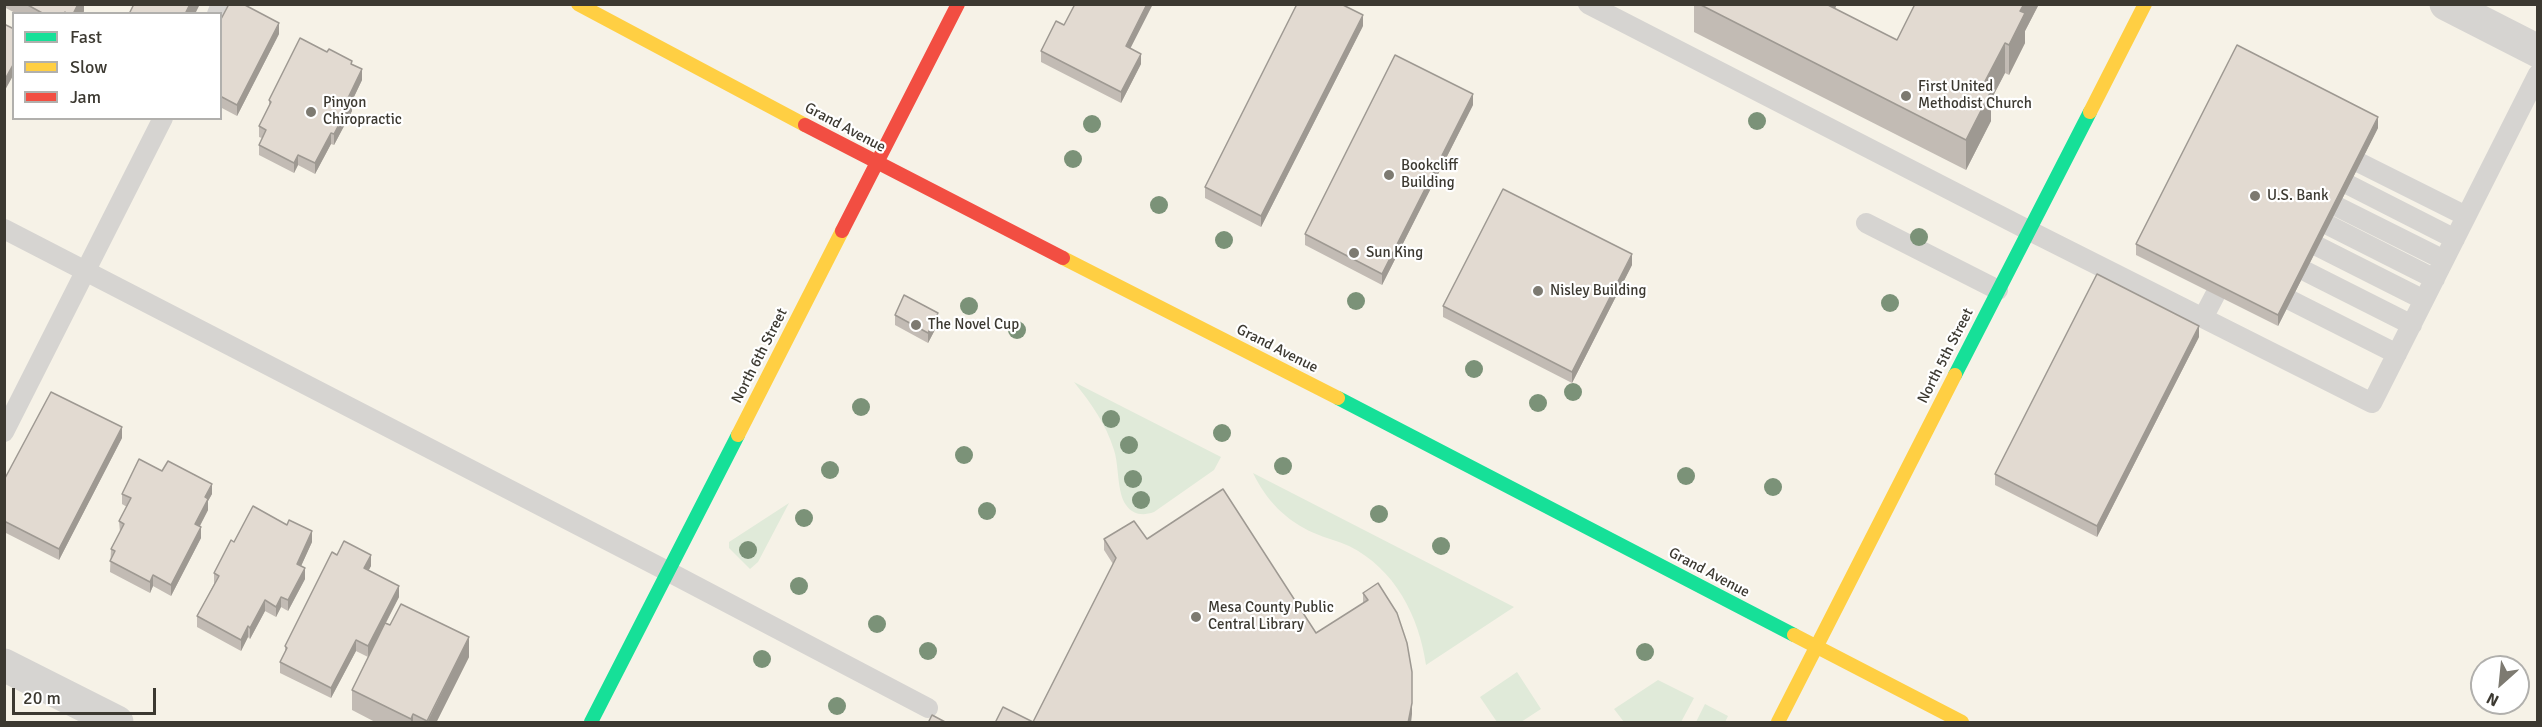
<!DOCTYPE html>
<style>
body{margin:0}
#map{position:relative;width:2542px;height:727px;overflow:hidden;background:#f6f2e7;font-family:Signika,sans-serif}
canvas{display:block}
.frame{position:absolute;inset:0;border:6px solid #3c3931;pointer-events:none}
.legend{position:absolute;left:12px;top:12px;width:210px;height:108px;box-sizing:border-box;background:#fff;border:2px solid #b1b0ad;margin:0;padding:8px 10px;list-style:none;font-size:18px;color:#3c3931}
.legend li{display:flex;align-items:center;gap:12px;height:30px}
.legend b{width:30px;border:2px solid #b1b0ad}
.north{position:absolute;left:2470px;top:655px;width:60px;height:60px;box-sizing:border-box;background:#fff;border:2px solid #b1b0ad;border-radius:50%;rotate:207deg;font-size:16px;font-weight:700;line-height:24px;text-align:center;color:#3c3931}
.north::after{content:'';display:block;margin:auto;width:21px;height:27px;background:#7d7a71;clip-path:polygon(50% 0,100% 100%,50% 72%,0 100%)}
.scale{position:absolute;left:12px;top:688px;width:144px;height:27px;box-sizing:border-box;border:3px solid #3c3931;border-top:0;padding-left:8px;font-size:18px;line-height:21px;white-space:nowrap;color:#3c3931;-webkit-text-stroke:4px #fff;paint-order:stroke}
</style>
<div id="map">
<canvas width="2542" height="727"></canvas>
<div class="frame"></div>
<ul class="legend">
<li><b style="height:8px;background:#16e098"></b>Fast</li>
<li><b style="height:8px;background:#ffcf43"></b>Slow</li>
<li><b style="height:8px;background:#f24e42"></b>Jam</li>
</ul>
<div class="north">N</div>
<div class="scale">20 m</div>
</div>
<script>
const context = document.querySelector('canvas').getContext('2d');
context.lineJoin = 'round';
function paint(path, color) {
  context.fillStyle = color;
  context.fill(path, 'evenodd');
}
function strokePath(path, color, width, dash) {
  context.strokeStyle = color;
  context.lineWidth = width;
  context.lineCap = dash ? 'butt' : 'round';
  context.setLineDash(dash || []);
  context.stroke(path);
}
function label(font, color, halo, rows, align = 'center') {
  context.font = font + ' Signika,sans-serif';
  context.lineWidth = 4.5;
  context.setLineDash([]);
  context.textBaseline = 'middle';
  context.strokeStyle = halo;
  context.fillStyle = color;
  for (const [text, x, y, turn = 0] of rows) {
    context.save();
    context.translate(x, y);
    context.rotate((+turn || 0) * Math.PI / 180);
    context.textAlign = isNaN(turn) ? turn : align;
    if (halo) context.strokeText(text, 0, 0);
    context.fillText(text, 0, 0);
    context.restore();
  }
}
paint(new Path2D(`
 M 1074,382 L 1221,457 L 1214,470 L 1154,512 C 1143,516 1133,515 1126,505 C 1117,493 1119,465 1114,450 C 1106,424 1091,403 1074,382 Z
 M 1253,473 L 1514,607 L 1426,665 C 1419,616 1395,569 1349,546 C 1338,541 1325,538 1314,533 C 1286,521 1266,500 1253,473 Z
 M 789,503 L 758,562 L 750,569 L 729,548 L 729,542 Z
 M 1517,672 L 1541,709 L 1521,722 L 1497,722 L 1480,697 Z
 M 1658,680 L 1694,698 L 1681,722 L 1624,722 L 1614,709 Z
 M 1705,704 L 1728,716 L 1725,722 L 1696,722 Z`), '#e0ead9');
strokePath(new Path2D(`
 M 1588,4 L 2028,230 L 2372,403 L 2538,74
 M 217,14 L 221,4
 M 2360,163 L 2466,216
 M 2349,185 L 2455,239
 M 2338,207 L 2444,260
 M 1866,223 L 1998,290
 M 2328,225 L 2435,279
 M 4,229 L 669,572 L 928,708
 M 2317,246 L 2424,300
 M 2305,271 L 2412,325
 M 2290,300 L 2397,354
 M 2203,318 L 2215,295
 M 4,432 L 163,118`), '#d6d4d1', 20);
strokePath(new Path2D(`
 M 2446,4 L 2538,51
 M 4,665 L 117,722`), '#d6d4d1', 33);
strokePath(new Path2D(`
 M 1955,375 L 2090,112
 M 1338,398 L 1794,635
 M 591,722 L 738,435`), '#16e098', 14);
strokePath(new Path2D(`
 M 578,4 L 805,125
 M 2090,112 L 2145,4
 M 1063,258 L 1338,398
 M 738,435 L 842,231
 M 1794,635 L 1962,722
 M 1778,722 L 1955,375`), '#ffcf43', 14);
strokePath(new Path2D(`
 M 805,125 L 1063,258
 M 842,231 L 958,4`), '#f24e42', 14);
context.fillStyle = '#7b9278';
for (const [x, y] of [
 [1757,121],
 [1092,124],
 [1073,159],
 [1159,205],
 [1919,237],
 [1224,240],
 [1356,301],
 [1890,303],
 [969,306],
 [1017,330],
 [1474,369],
 [1573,392],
 [1538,403],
 [861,407],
 [1111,419],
 [1222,433],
 [1129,445],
 [964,455],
 [1283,466],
 [830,470],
 [1686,476],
 [1133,479],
 [1773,487],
 [1141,500],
 [987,511],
 [1379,514],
 [804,518],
 [1441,546],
 [748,550],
 [799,586],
 [877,624],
 [928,651],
 [1645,652],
 [762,659],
 [837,706]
]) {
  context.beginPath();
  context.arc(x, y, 9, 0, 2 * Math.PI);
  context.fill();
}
paint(new Path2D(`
 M 4,4 L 84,4 L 84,11 L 83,14 L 17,14 L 4,7 Z
 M 1694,4 L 1837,4 L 1835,9 L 1897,40 L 1915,4 L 2039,4 L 2025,31 L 2025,43 L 2009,75 L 2005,73 L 1991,100 L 1991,121 L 1966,170 L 1694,32 Z
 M 220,21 L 279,34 L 237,116 L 220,107 Z
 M 1064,25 L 1130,48 L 1141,64 L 1121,103 L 1041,62 L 1041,51 Z
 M 1363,26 L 1261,227 L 1205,198 L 1205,187 Z
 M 352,65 L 362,80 L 352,101 L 352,111 L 334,145 L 331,144 L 315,174 L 298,165 L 294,173 L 259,155 L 259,145 L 262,138 L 259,137 L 259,126 L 269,107 L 269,100 Z
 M 1473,105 L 1382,285 L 1305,245 L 1305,234 Z
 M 2378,128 L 2278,326 L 2136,255 L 2136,244 Z
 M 1632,265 L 1572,383 L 1443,317 L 1443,306 Z
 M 895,315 L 938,324 L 928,343 L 895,325 Z
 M 2199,337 L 2097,537 L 1995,485 L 1995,474 Z
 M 122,438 L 59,560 L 4,532 L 4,480 Z
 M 162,471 L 212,494 L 208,501 L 208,510 L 200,526 L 201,538 L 171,596 L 153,586 L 150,593 L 110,572 L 111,549 L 120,532 L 119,521 L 127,507 L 122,504 L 122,494 Z
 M 1104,539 L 1147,539 L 1316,633 L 1363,603 L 1363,593 L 1378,583 L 1412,714 L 1033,722 L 1113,564 L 1104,550 Z
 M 234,542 L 312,542 L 301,566 L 305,579 L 288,611 L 281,607 L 276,617 L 265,611 L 250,639 L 248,637 L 241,651 L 197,627 L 197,616 L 214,584 L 214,573 Z
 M 337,555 L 371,566 L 368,571 L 399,597 L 386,623 L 469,657 L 436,723 L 377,723 L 352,710 L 352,690 L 368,657 L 356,651 L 331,698 L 280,673 L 280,662 L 285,653 L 285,646 Z`), '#c2bbb4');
paint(new Path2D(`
 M 78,4 L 84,4 L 84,11 L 83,14 L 73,14 Z
 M 190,4 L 200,4 L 195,14 L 185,14 Z
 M 1147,4 L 1153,4 L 1126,57 L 1126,46 Z
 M 1823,4 L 1837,4 L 1823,33 Z
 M 2024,4 L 2039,4 L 2025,31 L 2025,43 L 2009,75 L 2009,45 L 2020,11 Z
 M 1363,15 L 1363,26 L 1261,227 L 1261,216 Z
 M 279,23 L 279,34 L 237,116 L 237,105 Z
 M 2005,43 L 2005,73 L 1991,100 L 1991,121 L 1966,170 L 1966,140 L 1982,87 Z
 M 1141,54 L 1141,64 L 1121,103 L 1121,92 Z
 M 14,63 L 14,74 L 4,92 L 4,81 Z
 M 362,69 L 362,80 L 352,101 L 352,111 L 334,145 L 334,134 L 348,98 Z
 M 1473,94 L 1473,105 L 1382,285 L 1382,274 Z
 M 2378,117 L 2378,128 L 2278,326 L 2278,315 Z
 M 331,133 L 331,144 L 315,174 L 315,163 Z
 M 298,155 L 298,165 L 294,173 L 294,163 Z
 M 1632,254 L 1632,265 L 1572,383 L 1572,372 Z
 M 938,313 L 938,324 L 928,343 L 928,333 Z
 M 2199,326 L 2199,337 L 2097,537 L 2097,526 Z
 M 122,427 L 122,438 L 59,560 L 59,549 Z
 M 212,484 L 212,494 L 208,501 L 208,510 L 195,535 L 195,524 L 205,497 Z
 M 201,527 L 201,538 L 171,596 L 171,585 Z
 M 312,531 L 312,542 L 297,575 L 297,564 Z
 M 371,555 L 371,566 L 364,579 L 364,568 Z
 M 305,568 L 305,579 L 288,611 L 288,600 Z
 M 153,575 L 153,586 L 150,593 L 150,582 Z
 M 399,586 L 399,597 L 368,657 L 368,646 Z
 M 281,597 L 281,607 L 276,617 L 276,607 Z
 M 265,600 L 265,611 L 250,639 L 250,628 Z
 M 248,626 L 248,637 L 241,651 L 241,640 Z
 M 469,637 L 469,657 L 436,723 L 427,723 Z
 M 356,640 L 356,651 L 331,698 L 331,688 Z
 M 1412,703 L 1412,714 L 1411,723 L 1408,723 Z
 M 413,714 L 413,723 L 411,723 L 411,719 Z`), '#9e9992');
const building = new Path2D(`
 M 26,4 L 78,4 L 73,14 L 68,14 L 65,12 L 65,14 L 44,14 Z
 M 134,4 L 190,4 L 185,14 L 129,14 Z
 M 229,4 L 243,4 L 279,23 L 237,105 L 220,96 L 220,21 Z
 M 1075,4 L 1147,4 L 1126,46 L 1141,54 L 1121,92 L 1041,51 L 1056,21 L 1064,25 Z
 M 1297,4 L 1341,4 L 1363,15 L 1261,216 L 1205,187 Z
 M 1699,4 L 1826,4 L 1897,40 L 1915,4 L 2024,4 L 2020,11 L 2025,13 L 2009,45 L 2005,43 L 1982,87 L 1991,91 L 1966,140 Z
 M 4,24 L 14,29 L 14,63 L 4,81 Z
 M 300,38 L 327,52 L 329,49 L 352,61 L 351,64 L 362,69 L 348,98 L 352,100 L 334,134 L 331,133 L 315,163 L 298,155 L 294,163 L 259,145 L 266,130 L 259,126 L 271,102 L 269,100 Z
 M 2237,45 L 2378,117 L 2278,315 L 2136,244 Z
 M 1395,55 L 1473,94 L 1382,274 L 1305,234 Z
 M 1503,189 L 1632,254 L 1572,372 L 1443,306 Z
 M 2097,274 L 2199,326 L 2097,526 L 1995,474 Z
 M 904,295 L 938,313 L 928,333 L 895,315 Z
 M 51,392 L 122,427 L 59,549 L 4,521 L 4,480 Z
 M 139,459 L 162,471 L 168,461 L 212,484 L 205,497 L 208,499 L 195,524 L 201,527 L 171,585 L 153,575 L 150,582 L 110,561 L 115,551 L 111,549 L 124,524 L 119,521 L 131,498 L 122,494 Z
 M 1223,489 L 1316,633 L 1368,600 L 1363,593 L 1378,583 L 1397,613 L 1407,643 L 1412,672 L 1412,703 L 1408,723 L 995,723 L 1003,707 L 1033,722 L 1116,558 L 1104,539 L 1134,521 L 1147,539 Z
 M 253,506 L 287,525 L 289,520 L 312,531 L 297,564 L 305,568 L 288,600 L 281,597 L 276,607 L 265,600 L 250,628 L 248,626 L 241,640 L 197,616 L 219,576 L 214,573 L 231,540 L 234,542 Z
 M 344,541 L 371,555 L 364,568 L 399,586 L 368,646 L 356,640 L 331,688 L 280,662 L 287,648 L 285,646 L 332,552 L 337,555 Z
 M 401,604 L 469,637 L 427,721 L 413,714 L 411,719 L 352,690 L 385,623 L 390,625 Z
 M 932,715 L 947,723 L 928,723 Z`);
paint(building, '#e2dad1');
strokePath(building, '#9e9992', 1.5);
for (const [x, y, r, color] of [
 [1906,96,6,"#7d7a71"],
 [311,112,6,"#7d7a71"],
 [1389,175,6,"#7d7a71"],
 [2255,196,6,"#7d7a71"],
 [1354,253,6,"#7d7a71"],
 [1538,291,6,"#7d7a71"],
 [916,325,6,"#7d7a71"],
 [1196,617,6,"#7d7a71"]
]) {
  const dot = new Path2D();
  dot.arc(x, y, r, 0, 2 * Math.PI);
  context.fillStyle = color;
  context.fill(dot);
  strokePath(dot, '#fff', 2);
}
label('15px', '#3c3931', '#fff', [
 ["First United",1918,87],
 ["Methodist Church",1918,104],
 ["Pinyon",323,103],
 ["Chiropractic",323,120],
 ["Bookcliff",1401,166],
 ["Building",1401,183],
 ["U.S. Bank",2267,196],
 ["Sun King",1366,253],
 ["Nisley Building",1550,291],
 ["The Novel Cup",928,325],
 ["Mesa County Public",1208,608],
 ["Central Library",1208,625]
], 'left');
label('15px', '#3c3931', '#fff', [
 ["Grand Avenue",845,128,28],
 ["Grand Avenue",1277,349,27],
 ["North 6th Street",760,356,-63],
 ["North 5th Street",1946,356,-63],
 ["Grand Avenue",1709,573,28]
]);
</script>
